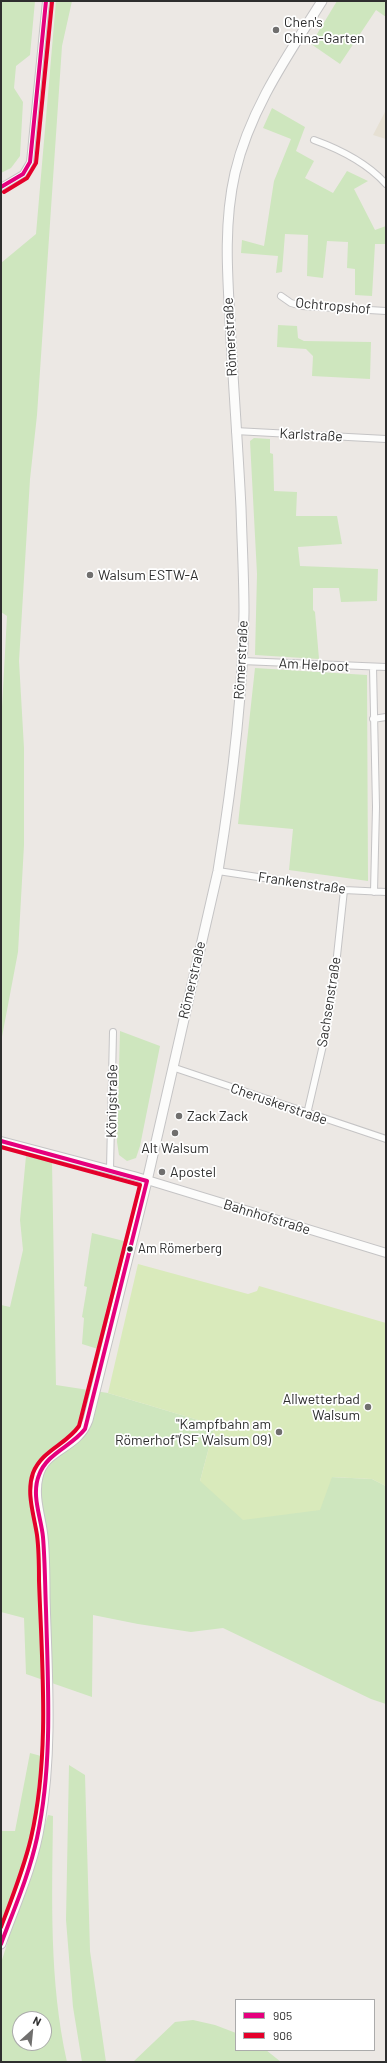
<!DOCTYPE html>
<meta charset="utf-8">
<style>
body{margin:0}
#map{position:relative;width:387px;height:2063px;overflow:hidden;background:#ece8e4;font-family:Barlow,sans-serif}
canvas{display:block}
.frame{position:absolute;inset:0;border:2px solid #2e2e2e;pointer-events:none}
.legend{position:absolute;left:235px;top:1999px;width:140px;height:52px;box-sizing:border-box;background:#fff;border:1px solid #ababab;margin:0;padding:5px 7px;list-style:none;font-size:12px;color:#2e2e2e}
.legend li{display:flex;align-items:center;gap:8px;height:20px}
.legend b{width:20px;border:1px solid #ababab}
.north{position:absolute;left:12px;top:2011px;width:40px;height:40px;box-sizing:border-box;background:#fff;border:1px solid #ababab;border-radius:50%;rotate:27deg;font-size:11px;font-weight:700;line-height:16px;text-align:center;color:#2e2e2e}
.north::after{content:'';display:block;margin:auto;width:14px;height:18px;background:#706f6e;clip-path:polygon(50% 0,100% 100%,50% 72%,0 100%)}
</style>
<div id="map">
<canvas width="387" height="2063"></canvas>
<div class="frame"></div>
<ul class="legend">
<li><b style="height:5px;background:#e5007d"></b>905</li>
<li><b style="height:5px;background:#e4002b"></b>906</li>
</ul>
<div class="north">N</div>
</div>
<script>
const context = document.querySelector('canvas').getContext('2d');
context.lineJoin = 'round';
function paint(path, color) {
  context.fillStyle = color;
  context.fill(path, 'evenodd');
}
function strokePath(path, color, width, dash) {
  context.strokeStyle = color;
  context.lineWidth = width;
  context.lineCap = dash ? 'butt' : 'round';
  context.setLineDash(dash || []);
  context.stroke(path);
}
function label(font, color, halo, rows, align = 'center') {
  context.font = font + ' Barlow,sans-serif';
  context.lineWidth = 3.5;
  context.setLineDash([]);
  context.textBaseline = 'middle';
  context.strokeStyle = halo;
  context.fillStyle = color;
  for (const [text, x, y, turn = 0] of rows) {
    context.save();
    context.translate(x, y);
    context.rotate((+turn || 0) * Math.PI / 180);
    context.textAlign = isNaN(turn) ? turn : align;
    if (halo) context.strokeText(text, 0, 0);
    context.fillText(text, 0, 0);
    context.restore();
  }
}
paint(new Path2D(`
 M 386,110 L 386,139 L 373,135 Z`), '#e6e0d3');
paint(new Path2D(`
 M 3,1 L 35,1 L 30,55 L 16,66 L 14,88 L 23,102 L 20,156 L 11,168 L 1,173 L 1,3 Z
 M 56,1 L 72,1 L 62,46 L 37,415 L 30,479 L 19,661 L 24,748 L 24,845 L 18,952 L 1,1042 L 1,725 L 7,616 L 1,612 L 1,263 L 36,234 Z
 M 337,1 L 386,1 L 386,17 L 376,10 L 340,64 L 311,44 Z
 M 272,108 L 305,127 L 296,151 L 314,161 L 305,178 L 333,193 L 347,171 L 368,181 L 354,189 L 375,230 L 386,226 L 386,244 L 375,244 L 372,296 L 355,295 L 355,269 L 347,268 L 348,242 L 327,241 L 323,278 L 307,276 L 308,235 L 285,234 L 282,272 L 276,273 L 278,256 L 241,253 L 242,240 L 264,246 L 274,181 L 291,139 L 263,128 Z
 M 278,325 L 297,326 L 298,338 L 304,341 L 371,342 L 370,379 L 312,376 L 313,356 L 306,349 L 277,347 Z
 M 254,438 L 270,439 L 270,453 L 273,454 L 274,491 L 297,492 L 296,516 L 337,516 L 342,544 L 298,547 L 300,566 L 378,569 L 377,601 L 341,602 L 339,588 L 313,588 L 313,610 L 315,612 L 319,659 L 255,655 L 257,574 L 250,441 Z
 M 255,668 L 367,675 L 368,881 L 289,870 L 293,829 L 238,824 Z
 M 120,1031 L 160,1046 L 140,1146 L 136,1158 L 127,1161 L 119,1155 L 117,1142 Z
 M 26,1156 L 52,1162 L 56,1385 L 108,1393 L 215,1425 L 200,1481 L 331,1477 L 372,1479 L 386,1486 L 386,1704 L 371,1699 L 223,1628 L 191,1632 L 138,1624 L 93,1615 L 92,1697 L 26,1674 L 24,1618 L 1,1612 L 1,1305 L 10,1307 L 23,1250 L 20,1220 Z
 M 92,1233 L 124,1241 L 105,1314 L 107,1315 L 98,1349 L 82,1344 L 84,1318 L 82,1317 L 87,1287 L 84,1286 Z
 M 30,1753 L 41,1756 L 30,1848 L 1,1927 L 1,1831 L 15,1831 Z
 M 69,1765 L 85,1775 L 90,1951 L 106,2062 L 82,2062 L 73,2007 L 66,1920 Z
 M 48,1815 L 53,1816 C 52,1898 49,1981 67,2062 L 1,2062 L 1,1963 ZM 20,2019 L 44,2019 L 44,2043 L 20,2043 Z
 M 193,2020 L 215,2025 L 236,2033 L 236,2050 L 266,2050 L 281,2062 L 133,2062 L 175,2022 Z`), '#cee6be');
paint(new Path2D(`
 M 138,1264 L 248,1294 L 257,1291 L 259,1286 L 386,1323 L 386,1486 L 372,1479 L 332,1477 L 320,1510 L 243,1520 L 200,1481 L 215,1425 L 108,1393 Z`), '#d9eabb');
const minor = new Path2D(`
 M 314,140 C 339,149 368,164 386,184
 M 1,187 L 23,174 L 30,162 L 46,1
 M 281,296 L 291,303 L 302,306 L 386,311
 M 235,431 L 386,439
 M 242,661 L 386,667
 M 373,667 L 376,807 L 374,892
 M 373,719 L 386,717
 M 218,871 L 344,890 L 386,892
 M 172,1067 L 386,1139
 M 307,1114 L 323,1045 L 334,984 L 344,890
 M 110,1169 L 113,1032`);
const tertiary = new Path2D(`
 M 1,1141 L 134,1176 L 386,1253`);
const secondary = new Path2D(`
 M 1,1944 C 15,1905 34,1864 40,1823 C 53,1749 47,1671 45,1597 C 45,1577 45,1557 43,1537 C 41,1517 33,1497 38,1477 C 44,1448 77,1450 88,1420 L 147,1181 L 218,871 C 232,785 243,698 244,612 C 244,577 242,543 241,508 C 238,446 233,383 230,320 C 227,270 224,221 235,173 C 250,109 288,55 322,1`);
strokePath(minor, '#c5c4c5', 8);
strokePath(tertiary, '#c5c4c5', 10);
strokePath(secondary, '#c5c4c5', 11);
strokePath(minor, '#fcfcfb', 6);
strokePath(tertiary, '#fcfcfb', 8);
strokePath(secondary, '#fcfcfb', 9);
strokePath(new Path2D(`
 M 1,187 L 23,174 L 30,162 L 46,1
 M 1,1141 L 147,1181 L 85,1429 C 71,1447 47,1453 39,1475 C 31,1495 41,1517 43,1537 C 45,1561 45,1586 46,1610 C 48,1685 53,1764 37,1838 C 29,1875 14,1909 1,1944`), '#e5007d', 4);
strokePath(new Path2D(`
 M 4,192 L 27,178 L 36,163 L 52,2
 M 1,1147 L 140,1185 L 79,1426 C 66,1445 42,1450 33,1473 C 26,1493 34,1515 37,1535 C 39,1550 39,1566 39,1581 C 42,1665 50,1755 31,1838 C 24,1868 12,1898 1,1927`), '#e4002b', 4);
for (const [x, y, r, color] of [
 [276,30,4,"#706f6e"],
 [90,575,4,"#706f6e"],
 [179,1116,4,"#706f6e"],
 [175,1133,4,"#706f6e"],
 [162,1172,4,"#706f6e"],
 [130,1249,3.5,"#2e2e2e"],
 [368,1407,4,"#706f6e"],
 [279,1432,4,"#706f6e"]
]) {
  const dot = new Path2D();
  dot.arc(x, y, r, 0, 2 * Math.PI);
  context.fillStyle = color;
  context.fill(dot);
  strokePath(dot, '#fff', 1.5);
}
label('13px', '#2e2e2e', '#fff', [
 ["Am Römerberg",138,1249]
], 'left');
label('14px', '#2e2e2e', '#fff', [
 ["Chen's",284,22],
 ["China-Garten",284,38],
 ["Walsum ESTW-A",98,575],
 ["Zack Zack",187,1116],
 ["Alt Walsum",175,1148,"center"],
 ["Apostel",170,1172],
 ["Allwetterbad",360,1399,"right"],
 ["Walsum",360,1415,"right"],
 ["\"Kampfbahn am",271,1424,"right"],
 ["Römerhof\"(SF Walsum 09)",271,1440,"right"]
], 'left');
label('14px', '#2e2e2e', '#fff', [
 ["Ochtropshof",333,306,5],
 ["Römerstraße",230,337,-93],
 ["Karlstraße",311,435,3],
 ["Römerstraße",241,660,-87],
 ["Am Helpoot",314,665,3],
 ["Frankenstraße",302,883,8],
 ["Römerstraße",192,980,-77],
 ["Sachsenstraße",329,1002,-81],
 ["Königstraße",112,1101,-89],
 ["Cheruskerstraße",279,1104,19],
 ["Bahnhofstraße",267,1217,17]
]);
</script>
